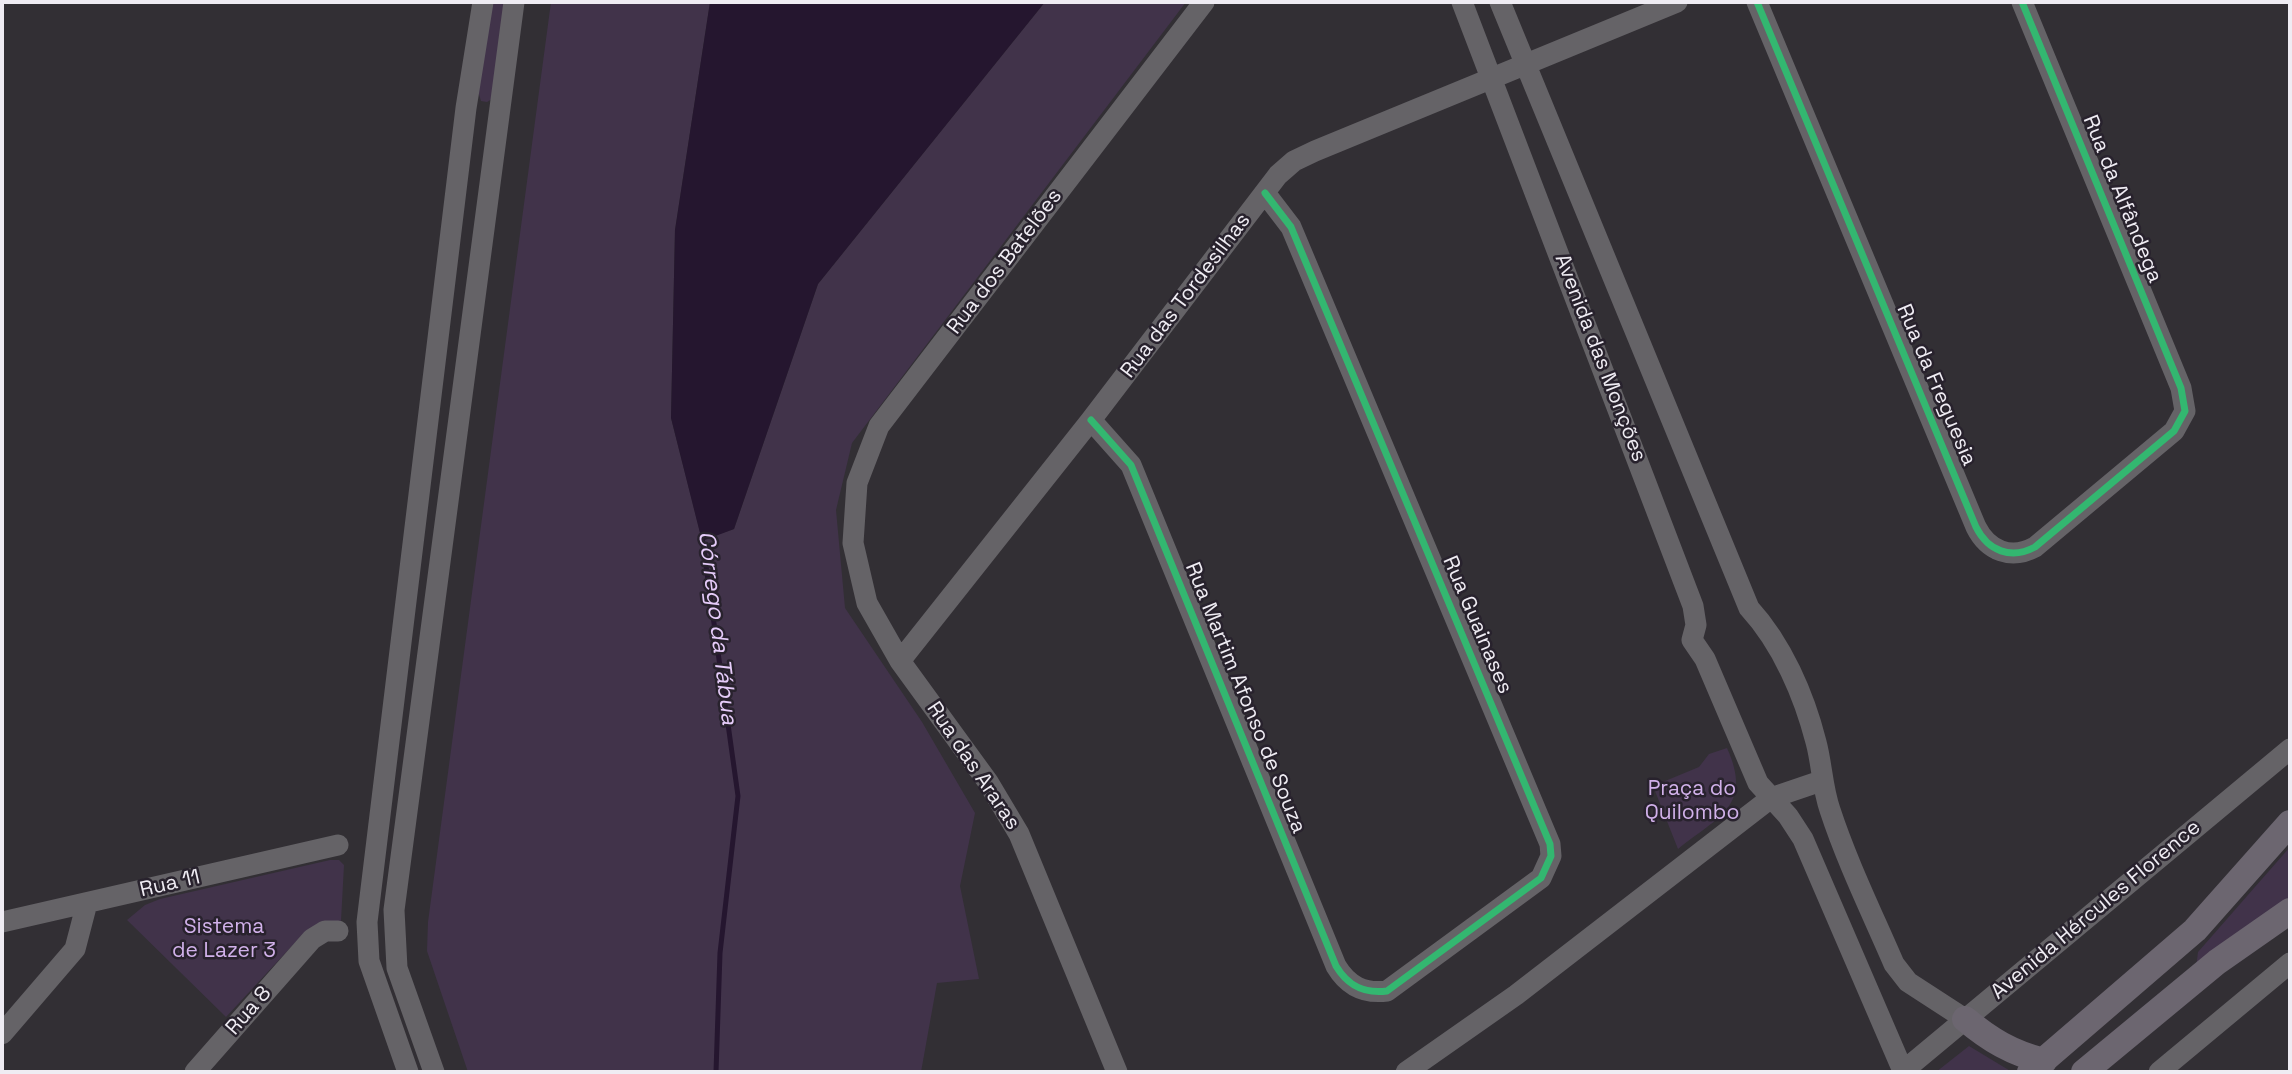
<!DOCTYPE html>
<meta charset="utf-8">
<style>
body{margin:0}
#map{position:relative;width:2292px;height:1074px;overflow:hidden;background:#322f34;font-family:"Space Grotesk",sans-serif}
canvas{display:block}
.frame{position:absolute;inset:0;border:4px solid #efecf3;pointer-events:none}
</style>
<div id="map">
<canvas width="2292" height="1074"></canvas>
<div class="frame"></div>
</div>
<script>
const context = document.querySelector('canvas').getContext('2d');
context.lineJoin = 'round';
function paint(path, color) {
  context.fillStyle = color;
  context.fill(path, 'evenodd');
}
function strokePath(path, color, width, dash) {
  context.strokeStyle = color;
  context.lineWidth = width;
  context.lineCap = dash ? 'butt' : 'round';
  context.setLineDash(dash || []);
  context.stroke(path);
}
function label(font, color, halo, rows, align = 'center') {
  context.font = font + ' "Space Grotesk",sans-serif';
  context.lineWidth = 5;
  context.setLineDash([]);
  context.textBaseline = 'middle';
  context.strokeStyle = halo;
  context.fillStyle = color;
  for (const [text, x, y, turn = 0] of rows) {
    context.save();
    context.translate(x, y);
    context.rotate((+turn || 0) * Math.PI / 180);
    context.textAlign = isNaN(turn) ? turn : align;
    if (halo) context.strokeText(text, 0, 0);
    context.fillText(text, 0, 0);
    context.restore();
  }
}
paint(new Path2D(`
 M 491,2 L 507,2 L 492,99 L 487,102 L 481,101 L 478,91 Z
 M 551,2 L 710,2 L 675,230 L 671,418 L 702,540 L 734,529 L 818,284 L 1045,2 L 1186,2 L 852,443 L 836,510 L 845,608 L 922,722 L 975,813 L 960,886 L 979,979 L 937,983 L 921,1072 L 468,1072 L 427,951 L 428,922 Z
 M 1727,748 C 1753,806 1719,816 1678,849 L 1653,786 L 1699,767 L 1709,754 Z
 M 2290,847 L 2290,898 L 2196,968 L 2198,952 Z
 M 330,860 L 339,860 L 344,865 L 341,921 L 304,933 L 226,1017 L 127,920 L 145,905 L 160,899 Z
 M 1969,1046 L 2012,1072 L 1936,1072 Z`), '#41334a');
paint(new Path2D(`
 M 710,2 L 1045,2 L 818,284 L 734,529 L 702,541 L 671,418 L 675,230 Z`), '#25162f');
strokePath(new Path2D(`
 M 702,537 L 738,796 L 720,953 L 716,1072`), '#25162f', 5);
strokePath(new Path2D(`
 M 1462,2 L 1693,606 L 1696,625 L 1692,640 L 1705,659 L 1758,783 L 1788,816 L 1803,839 L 1903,1071
 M 1500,2 L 1749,608 C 1782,644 1804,695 1816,742 C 1822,764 1822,787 1830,810 C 1847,862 1872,913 1894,964 L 1908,982 L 1965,1019
 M 1757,2 L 1976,527 C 1988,551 2011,560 2035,547 L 2174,431 L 2185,411 L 2181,388 L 2022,2
 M 1091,420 L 1131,465 L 1336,966 C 1348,986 1364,994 1387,991 L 1541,878 L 1551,856 L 1550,844 L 1291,227 L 1265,193
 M 900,661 L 1091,420 L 1278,175 L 1294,161 L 1315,151 L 1677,2
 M 2,922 L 338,845
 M 2,1034 L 75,949 L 87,903
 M 195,1072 L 312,939 L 325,931 L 338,931
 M 408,1072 L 369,961 L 367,922 L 466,108 L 483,2
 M 434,1072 L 397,968 L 394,910 L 514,2
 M 1117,1072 L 1019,834 L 988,782 L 900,661 L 867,603 L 853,543 L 857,483 L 879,426 L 1204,2
 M 1406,1072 L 1516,995 L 1771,798 L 1821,781
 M 1902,1072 L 2290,749
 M 2159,1072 L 2290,963`), '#656367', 21);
strokePath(new Path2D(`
 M 1965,1019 C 1990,1040 2012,1053 2044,1061
 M 2030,1072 L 2195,930 L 2290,823
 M 2084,1072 L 2217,962 L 2290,911`), '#6c6670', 26);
strokePath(new Path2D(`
 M 1757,2 L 1976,527 C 1988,551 2011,560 2035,547 L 2174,431 L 2185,411 L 2181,388 L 2022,2
 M 1091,420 L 1131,465 L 1336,966 C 1348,986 1364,994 1387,991 L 1541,878 L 1551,856 L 1550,844 L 1291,227 L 1265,193`), '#33b770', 7);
label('21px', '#efecf3', '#28222d', [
 ["Rua da Alfândega",2122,199,68],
 ["Rua dos Batelões",1005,262,-53],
 ["Rua das Tordesilhas",1186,296,-53],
 ["Avenida das Monções",1600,358,69],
 ["Rua da Freguesia",1936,385,67],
 ["Rua Guainases",1477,625,67],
 ["Rua Martim Afonso de Souza",1245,698,68],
 ["Rua das Araras",973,766,56],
 ["Rua 11",170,884,-13],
 ["Avenida Hércules Florence",2096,910,-40],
 ["Rua 8",249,1011,-49]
]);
label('21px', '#d1b1ea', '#28222d', [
 ["Praça do",1692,789],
 ["Quilombo",1692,813],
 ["Sistema",224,927],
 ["de Lazer 3",224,951]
]);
label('italic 23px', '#e6ccfa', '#28222d', [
 ["Córrego da Tábua",717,628,83]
]);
</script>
